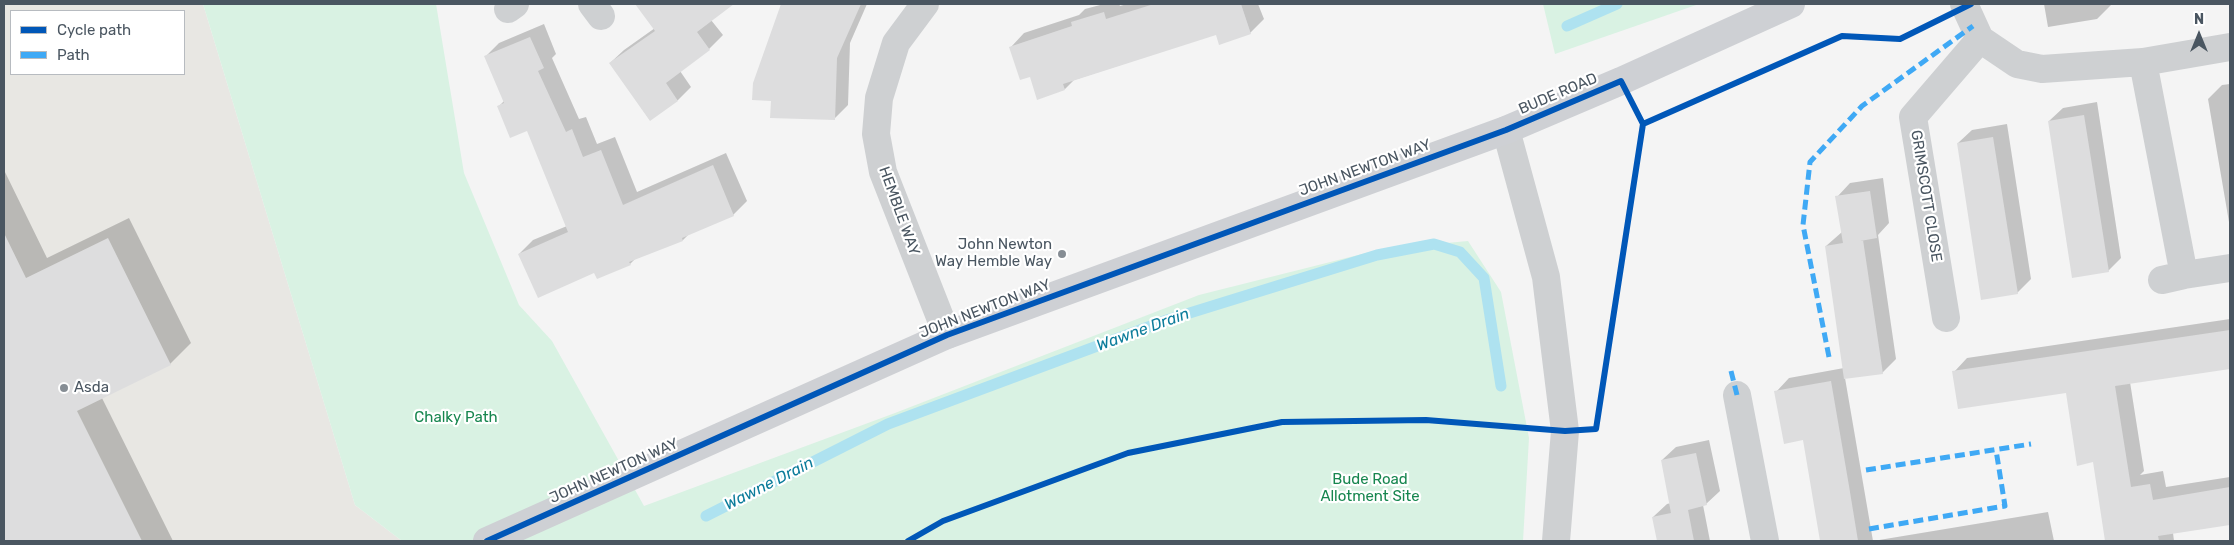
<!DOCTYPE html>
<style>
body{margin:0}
#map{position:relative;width:2234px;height:545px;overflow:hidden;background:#f4f4f4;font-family:Rubik,sans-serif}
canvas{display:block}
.frame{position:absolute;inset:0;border:5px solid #4a5661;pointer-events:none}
.legend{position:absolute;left:10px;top:10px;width:175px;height:65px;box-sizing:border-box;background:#fff;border:1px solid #b7bbc0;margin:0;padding:6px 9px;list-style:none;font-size:15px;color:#4a5661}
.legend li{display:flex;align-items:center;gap:10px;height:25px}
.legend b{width:25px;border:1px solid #b7bbc0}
.north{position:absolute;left:2174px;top:10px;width:50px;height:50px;-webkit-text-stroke:4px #fff;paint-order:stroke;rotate:0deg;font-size:14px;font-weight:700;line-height:20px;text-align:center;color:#4a5661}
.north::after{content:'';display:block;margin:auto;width:18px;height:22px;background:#4a5661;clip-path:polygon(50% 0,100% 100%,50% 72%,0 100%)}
</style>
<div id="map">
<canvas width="2234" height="545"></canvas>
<div class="frame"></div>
<ul class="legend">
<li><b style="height:6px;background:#0057b8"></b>Cycle path</li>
<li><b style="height:6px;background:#3fa9f5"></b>Path</li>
</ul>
<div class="north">N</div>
</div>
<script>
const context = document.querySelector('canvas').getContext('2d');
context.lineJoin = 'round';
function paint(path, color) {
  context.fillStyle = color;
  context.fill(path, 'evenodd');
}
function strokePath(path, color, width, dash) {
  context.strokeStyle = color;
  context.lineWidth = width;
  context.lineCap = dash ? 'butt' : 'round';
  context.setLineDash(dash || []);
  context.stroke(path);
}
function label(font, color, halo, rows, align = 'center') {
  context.font = font + ' Rubik,sans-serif';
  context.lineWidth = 4.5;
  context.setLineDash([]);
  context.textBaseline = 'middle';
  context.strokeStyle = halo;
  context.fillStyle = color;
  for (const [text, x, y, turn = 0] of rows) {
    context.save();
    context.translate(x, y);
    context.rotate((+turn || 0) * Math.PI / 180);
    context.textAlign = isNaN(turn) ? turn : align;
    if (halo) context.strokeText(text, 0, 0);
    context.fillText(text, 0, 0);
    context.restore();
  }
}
paint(new Path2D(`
 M 4,4 L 203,4 L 355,505 L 402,541 L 4,541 ZM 11,11 L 184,11 L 184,74 L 11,74 Z`), '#e8e7e3');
paint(new Path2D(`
 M 203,4 L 436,4 L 464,173 L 519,305 L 552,341 L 644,506 L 895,413 L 1199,295 L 1382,249 L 1468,241 L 1501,292 L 1529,438 L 1523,541 L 402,541 L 355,505 Z
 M 1543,4 L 1699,4 L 1555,54 Z`), '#d9f2e3');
paint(new Path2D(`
 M 636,4 L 732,4 L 711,20 L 723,35 L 709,49 L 680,71 L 691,87 L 678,100 L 650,120 L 610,63 L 624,50 L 655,28 Z
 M 787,4 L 867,4 L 850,43 L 848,105 L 835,118 L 780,10 Z
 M 1104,4 L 1119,4 L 1120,6 L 1127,4 L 1258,4 L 1264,19 L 1250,33 L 1216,34 L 1074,80 L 1065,89 L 1031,76 L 1011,47 L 1024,33 L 1079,15 L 1085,9 Z
 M 2044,4 L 2110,4 L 2111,5 L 2097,19 L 2048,27 Z
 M 544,24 L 556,54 L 552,58 L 579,119 L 586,117 L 597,144 L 615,137 L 637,192 L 726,153 L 747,201 L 733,215 L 689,234 L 683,240 L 635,259 L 630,264 L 595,272 L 519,254 L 533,240 L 567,226 L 527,129 L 498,107 L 504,101 L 486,56 L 499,43 Z
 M 2230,84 L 2230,228 L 2208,99 L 2222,85 Z
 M 2097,102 L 2121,258 L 2108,271 L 2049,121 L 2063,108 Z
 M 2007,124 L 2031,279 L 2017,293 L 1958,143 L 1972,130 Z
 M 4,170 L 47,258 L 129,218 L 191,343 L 170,364 L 102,398 L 173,541 L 4,541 Z
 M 1883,178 L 1889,223 L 1878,235 L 1896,359 L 1882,373 L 1845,378 L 1873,541 L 2048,512 L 2054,541 L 1822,541 L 1804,439 L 1776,392 L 1789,378 L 1844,368 L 1826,246 L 1842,232 L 1837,197 L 1850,183 Z
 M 2230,319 L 2230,368 L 2130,382 L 2144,471 L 2140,475 L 2163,471 L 2166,487 L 2230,477 L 2230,524 L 2173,533 L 2174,541 L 2119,541 L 2111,491 L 2094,461 L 2067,391 L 1954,372 L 1967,358 Z
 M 1709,440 L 1720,491 L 1706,504 L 1703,505 L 1710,541 L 1658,541 L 1653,517 L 1667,504 L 1671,503 L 1662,460 L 1676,447 Z`), '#0003');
strokePath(new Path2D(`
 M 1567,26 L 1617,4
 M 706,516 L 888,424 L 1167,320 L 1377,255 L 1434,244 L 1460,252 L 1484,278 L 1501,386`), '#aee2f0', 11);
paint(new Path2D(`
 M 635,4 L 734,4 L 697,32 L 710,50 L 666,83 L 678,101 L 650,121 L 609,63 L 655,31 Z
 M 781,4 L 861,4 L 837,58 L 835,120 L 770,118 L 771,101 L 752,100 L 753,83 Z
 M 1154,4 L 1241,4 L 1251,34 L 1219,45 L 1216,35 L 1063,84 L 1065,90 L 1037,100 L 1030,77 L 1020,80 L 1009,47 L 1072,26 L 1071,22 L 1104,12 L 1106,19 Z
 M 530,37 L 544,68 L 538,71 L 566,132 L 572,129 L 583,157 L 601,150 L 623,205 L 713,165 L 734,216 L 682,238 L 683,241 L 629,262 L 631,265 L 597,279 L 594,273 L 538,298 L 518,254 L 568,232 L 527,131 L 510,138 L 497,106 L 504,103 L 484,56 Z
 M 2084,115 L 2109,272 L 2072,278 L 2048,121 Z
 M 1993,137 L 2018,294 L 1981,300 L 1957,143 Z
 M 1870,191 L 1877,238 L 1860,241 L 1863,240 L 1883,374 L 1844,379 L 1825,246 L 1843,243 L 1835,196 Z
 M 4,233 L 26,278 L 108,238 L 171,365 L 77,411 L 142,541 L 4,541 Z
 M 2230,330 L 2230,369 L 2115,386 L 2131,487 L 2150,484 L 2153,500 L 2230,487 L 2230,525 L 2158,536 L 2159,541 L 2105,541 L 2093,462 L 2077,466 L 2066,393 L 1958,409 L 1952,371 Z
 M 1831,381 L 1849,486 L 1858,541 L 1820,541 L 1803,440 L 1784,444 L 1774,391 Z
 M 1696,453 L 1707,505 L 1688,510 L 1694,541 L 1657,541 L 1652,517 L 1671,513 L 1661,460 Z`), '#ddddde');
strokePath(new Path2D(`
 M 592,4 L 601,16
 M 925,4 L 896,43 L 879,98 L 876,134 L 883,172 L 947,335
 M 1964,4 L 1980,39 L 2017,64 L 2042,69 L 2143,62 L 2230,47
 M 508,9 L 515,4
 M 2143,62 L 2184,275
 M 1506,130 L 1546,277 L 1565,431 L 1556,541
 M 2162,280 L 2184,275 L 2230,268
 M 1946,318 L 1913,117 L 1980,39
 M 1737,395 L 1765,541`), '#ced0d2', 28);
strokePath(new Path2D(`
 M 487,541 L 947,335 L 1506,130 L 1621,81 L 1791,4`), '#ced0d4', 28);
strokePath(new Path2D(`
 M 1829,357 L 1803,225 L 1810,162 L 1862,106 L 1973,26
 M 1731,371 L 1737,395
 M 1866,470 L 2031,444
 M 1869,529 L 2005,506 L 1996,450`), '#3fa9f5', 5, [10, 5]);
strokePath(new Path2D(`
 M 487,541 L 947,335 L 1506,130 L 1621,81 L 1643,124
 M 908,541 L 943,521 L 1128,453 L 1282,422 L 1426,420 L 1565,431 L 1596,429 L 1643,124 L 1842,36 L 1900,39 L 1971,4`), '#0057b8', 6);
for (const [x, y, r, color] of [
 [1062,254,5,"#868d94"],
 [64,388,5,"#868d94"]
]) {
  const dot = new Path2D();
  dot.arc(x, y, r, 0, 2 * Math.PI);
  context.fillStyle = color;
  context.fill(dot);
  strokePath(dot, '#fff', 2);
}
label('15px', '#4a5661', '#fff', [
 ["BUDE ROAD",1558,94,-23],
 ["JOHN NEWTON WAY",1365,168,-20],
 ["GRIMSCOTT CLOSE",1926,196,81],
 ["HEMBLE WAY",899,211,70],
 ["JOHN NEWTON WAY",985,309,-21],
 ["JOHN NEWTON WAY",614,471,-24]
]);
label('15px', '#4a5661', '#fff', [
 ["John Newton",1052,245],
 ["Way Hemble Way",1052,262],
 ["Asda",74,388,"left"]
], 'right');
label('15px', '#17864f', '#fff', [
 ["Chalky Path",456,418],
 ["Bude Road",1370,480],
 ["Allotment Site",1370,497]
]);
label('italic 16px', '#0c7c9b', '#fff', [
 ["Wawne Drain",1143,330,-20],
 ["Wawne Drain",769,484,-27]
]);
</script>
